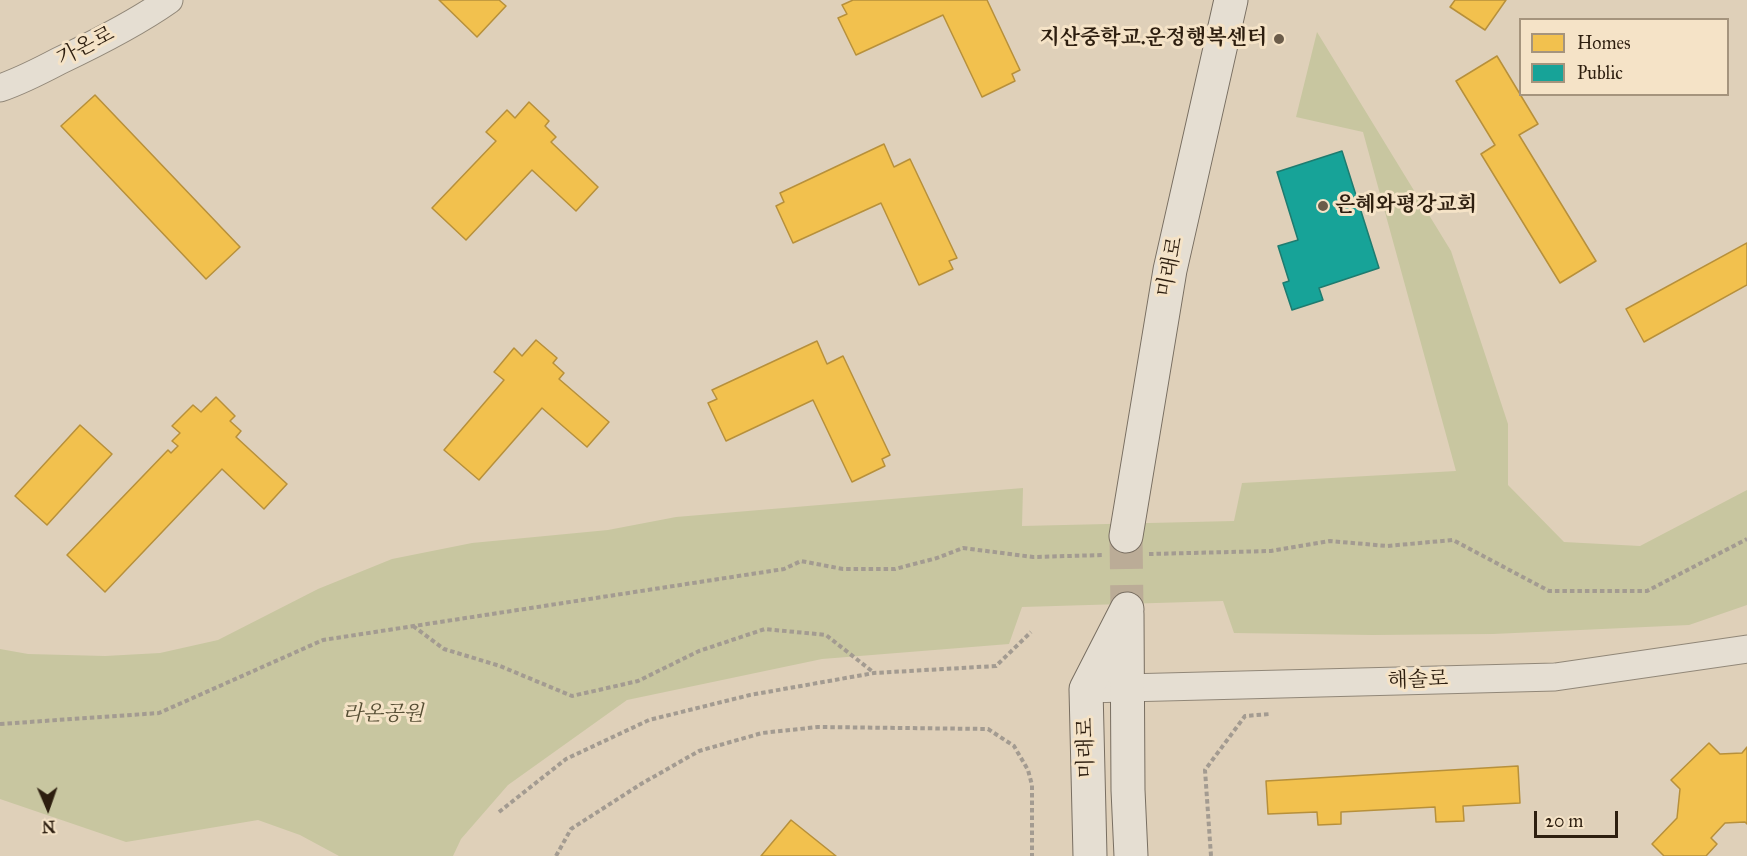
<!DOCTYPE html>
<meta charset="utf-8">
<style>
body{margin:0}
#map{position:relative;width:1747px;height:856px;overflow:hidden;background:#dfd0b9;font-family:"IM FELL Great Primer",serif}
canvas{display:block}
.legend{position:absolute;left:1519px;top:18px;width:210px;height:78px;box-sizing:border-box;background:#f5e3c7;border:2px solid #a5947d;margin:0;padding:8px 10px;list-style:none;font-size:18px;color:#2d1e0f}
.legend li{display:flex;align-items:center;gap:12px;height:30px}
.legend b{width:30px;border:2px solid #a5947d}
.north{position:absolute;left:18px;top:778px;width:60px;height:60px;-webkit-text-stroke:4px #f5e3c7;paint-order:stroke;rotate:178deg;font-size:16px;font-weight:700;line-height:24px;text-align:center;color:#2d1e0f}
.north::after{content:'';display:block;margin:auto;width:21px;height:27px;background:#2d1e0f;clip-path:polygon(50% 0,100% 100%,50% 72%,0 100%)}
.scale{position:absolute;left:1534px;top:811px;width:84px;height:27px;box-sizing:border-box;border:3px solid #2d1e0f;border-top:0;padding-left:8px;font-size:18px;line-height:21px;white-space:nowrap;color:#2d1e0f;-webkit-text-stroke:4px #f5e3c7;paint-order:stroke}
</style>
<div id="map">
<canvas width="1747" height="856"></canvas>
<ul class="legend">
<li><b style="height:16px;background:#f2c14e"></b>Homes</li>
<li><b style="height:16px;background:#17a398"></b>Public</li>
</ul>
<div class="north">N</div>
<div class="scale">20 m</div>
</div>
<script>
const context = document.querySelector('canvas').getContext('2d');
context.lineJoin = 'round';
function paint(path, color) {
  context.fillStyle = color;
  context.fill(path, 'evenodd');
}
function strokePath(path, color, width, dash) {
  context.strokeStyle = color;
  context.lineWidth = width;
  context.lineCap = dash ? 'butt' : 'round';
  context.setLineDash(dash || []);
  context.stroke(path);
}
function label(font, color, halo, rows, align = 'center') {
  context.font = font + ' "IM FELL Great Primer","Noto Serif KR",serif';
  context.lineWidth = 6;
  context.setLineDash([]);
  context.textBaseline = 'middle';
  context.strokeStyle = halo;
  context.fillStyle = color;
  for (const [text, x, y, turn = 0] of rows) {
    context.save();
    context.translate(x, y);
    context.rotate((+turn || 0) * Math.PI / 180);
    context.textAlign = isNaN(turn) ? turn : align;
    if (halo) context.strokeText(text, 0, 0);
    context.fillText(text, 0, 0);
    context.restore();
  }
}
paint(new Path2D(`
 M 1317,32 L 1451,251 L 1508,424 L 1508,485 L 1564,542 L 1640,546 L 1747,490 L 1747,605 L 1689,625 L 1493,634 L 1372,635 L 1234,633 L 1223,601 L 1022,607 L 1009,644 L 822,659 L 627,700 L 508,785 L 461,839 L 453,856 L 339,856 L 300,835 L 258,820 L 126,842 L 0,799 L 0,649 L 28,654 L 105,656 L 160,653 L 218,640 L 318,589 L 392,559 L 472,543 L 608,530 L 676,517 L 1023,488 L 1022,526 L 1234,521 L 1242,483 L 1456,471 L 1363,132 L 1296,117 Z`), '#c8c6a0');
const homes = new Path2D(`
 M 439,0 L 499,0 L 506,6 L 477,37 Z
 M 853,0 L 987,0 L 1020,70 L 1012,74 L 1015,81 L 982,97 L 943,15 L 856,55 L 838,18 L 847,14 L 842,5 Z
 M 1455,0 L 1506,0 L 1485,30 L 1450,7 Z
 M 1497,56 L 1538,124 L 1519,135 L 1596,261 L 1560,283 L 1481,154 L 1495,145 L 1456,81 Z
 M 95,95 L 240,247 L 206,279 L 61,126 Z
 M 529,102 L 549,121 L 545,126 L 556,137 L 551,142 L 598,187 L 576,211 L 532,170 L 466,240 L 432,208 L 496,141 L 486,132 L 507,110 L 515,118 Z
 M 884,144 L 894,167 L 910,159 L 957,258 L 949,261 L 953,269 L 919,285 L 881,203 L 793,243 L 776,206 L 784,202 L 780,193 Z
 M 1747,243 L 1747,285 L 1644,342 L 1626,309 Z
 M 536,340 L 557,358 L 553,363 L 564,373 L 559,379 L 609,422 L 587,447 L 542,408 L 479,480 L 444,450 L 504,380 L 494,372 L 514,348 L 522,356 Z
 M 817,341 L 827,364 L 843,356 L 890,455 L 882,459 L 885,466 L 852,482 L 813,400 L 726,441 L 708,403 L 717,399 L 712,390 Z
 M 216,397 L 235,416 L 230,421 L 241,431 L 236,437 L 287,484 L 264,509 L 222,469 L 105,592 L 67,555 L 168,450 L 171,453 L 178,446 L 172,441 L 180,433 L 172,426 L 193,405 L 201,412 Z
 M 80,425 L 112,454 L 47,525 L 15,496 Z
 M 1709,743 L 1720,754 L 1742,753 L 1747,747 L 1747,824 L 1745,822 L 1725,823 L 1711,838 L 1717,844 L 1706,856 L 1664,856 L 1652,844 L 1677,818 L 1680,789 L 1671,780 Z
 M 1518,766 L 1520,803 L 1463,806 L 1464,821 L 1436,822 L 1435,807 L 1341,812 L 1341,824 L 1318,825 L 1317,812 L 1268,814 L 1266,781 Z
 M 791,820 L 836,856 L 761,856 Z`);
paint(homes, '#f2c14e');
strokePath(homes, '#b7903b', 1.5);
const public = new Path2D(`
 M 1342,151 L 1379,268 L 1319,288 L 1323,300 L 1292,310 L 1283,283 L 1289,281 L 1278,246 L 1298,240 L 1277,172 Z`);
paint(public, '#17a398');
strokePath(public, '#1e7b6f', 1.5);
strokePath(new Path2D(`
 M 1126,536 L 1127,609`), '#bbac97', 33, [33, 16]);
const street = new Path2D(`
 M 0,88 C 21,81 40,71 59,61 C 97,43 135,24 169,0
 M 1086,689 L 1555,677 L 1747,649`);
const secondary = new Path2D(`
 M 1126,536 L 1170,270 L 1231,0
 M 1127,614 L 1128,790 L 1131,856
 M 1090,856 L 1086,689 L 1127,609`);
strokePath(street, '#918778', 29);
strokePath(secondary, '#786e61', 35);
strokePath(new Path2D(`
 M 1149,554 L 1271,551 L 1330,541 L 1387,546 L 1453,540 L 1549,591 L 1647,591 L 1747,539
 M 413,626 L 444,649 L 500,666 L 572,696 L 638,681 L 699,651 L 765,629 L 826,635 L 873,672
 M 0,724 L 159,713 L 323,640 L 784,569 L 801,561 L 843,569 L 895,569 L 937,558 L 963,548 L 1033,557 L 1103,555
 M 499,812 L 566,759 L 649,720 L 750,695 L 874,673 L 996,666 L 1031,632
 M 556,856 L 571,829 L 641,784 L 699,751 L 762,733 L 818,727 L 988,729 L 1014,746 L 1028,770 L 1032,785 L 1032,856
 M 1211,856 L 1205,770 L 1245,716 L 1270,714`), '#a39b91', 4, [4.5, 3]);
strokePath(street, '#e5ded2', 27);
strokePath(secondary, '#e5ded2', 33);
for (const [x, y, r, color] of [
 [1279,39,6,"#6b5c4a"],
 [1323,206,6,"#6b5c4a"]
]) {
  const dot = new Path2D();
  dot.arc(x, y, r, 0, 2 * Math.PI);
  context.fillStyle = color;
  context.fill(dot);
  strokePath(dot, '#f5e3c7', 2);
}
label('bold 21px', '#2d1e0f', '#f5e3c7', [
 ["지산중학교.운정행복센터",1267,39],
 ["은혜와평강교회",1335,206,"left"]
], 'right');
label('21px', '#2d1e0f', '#f5e3c7', [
 ["가온로",86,47,-27],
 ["미래로",1171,267,-79],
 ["해솔로",1418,681,-2],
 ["미래로",1087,748,-91]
]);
label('italic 21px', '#564e34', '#f5e3c7', [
 ["라온공원",383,715]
]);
</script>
